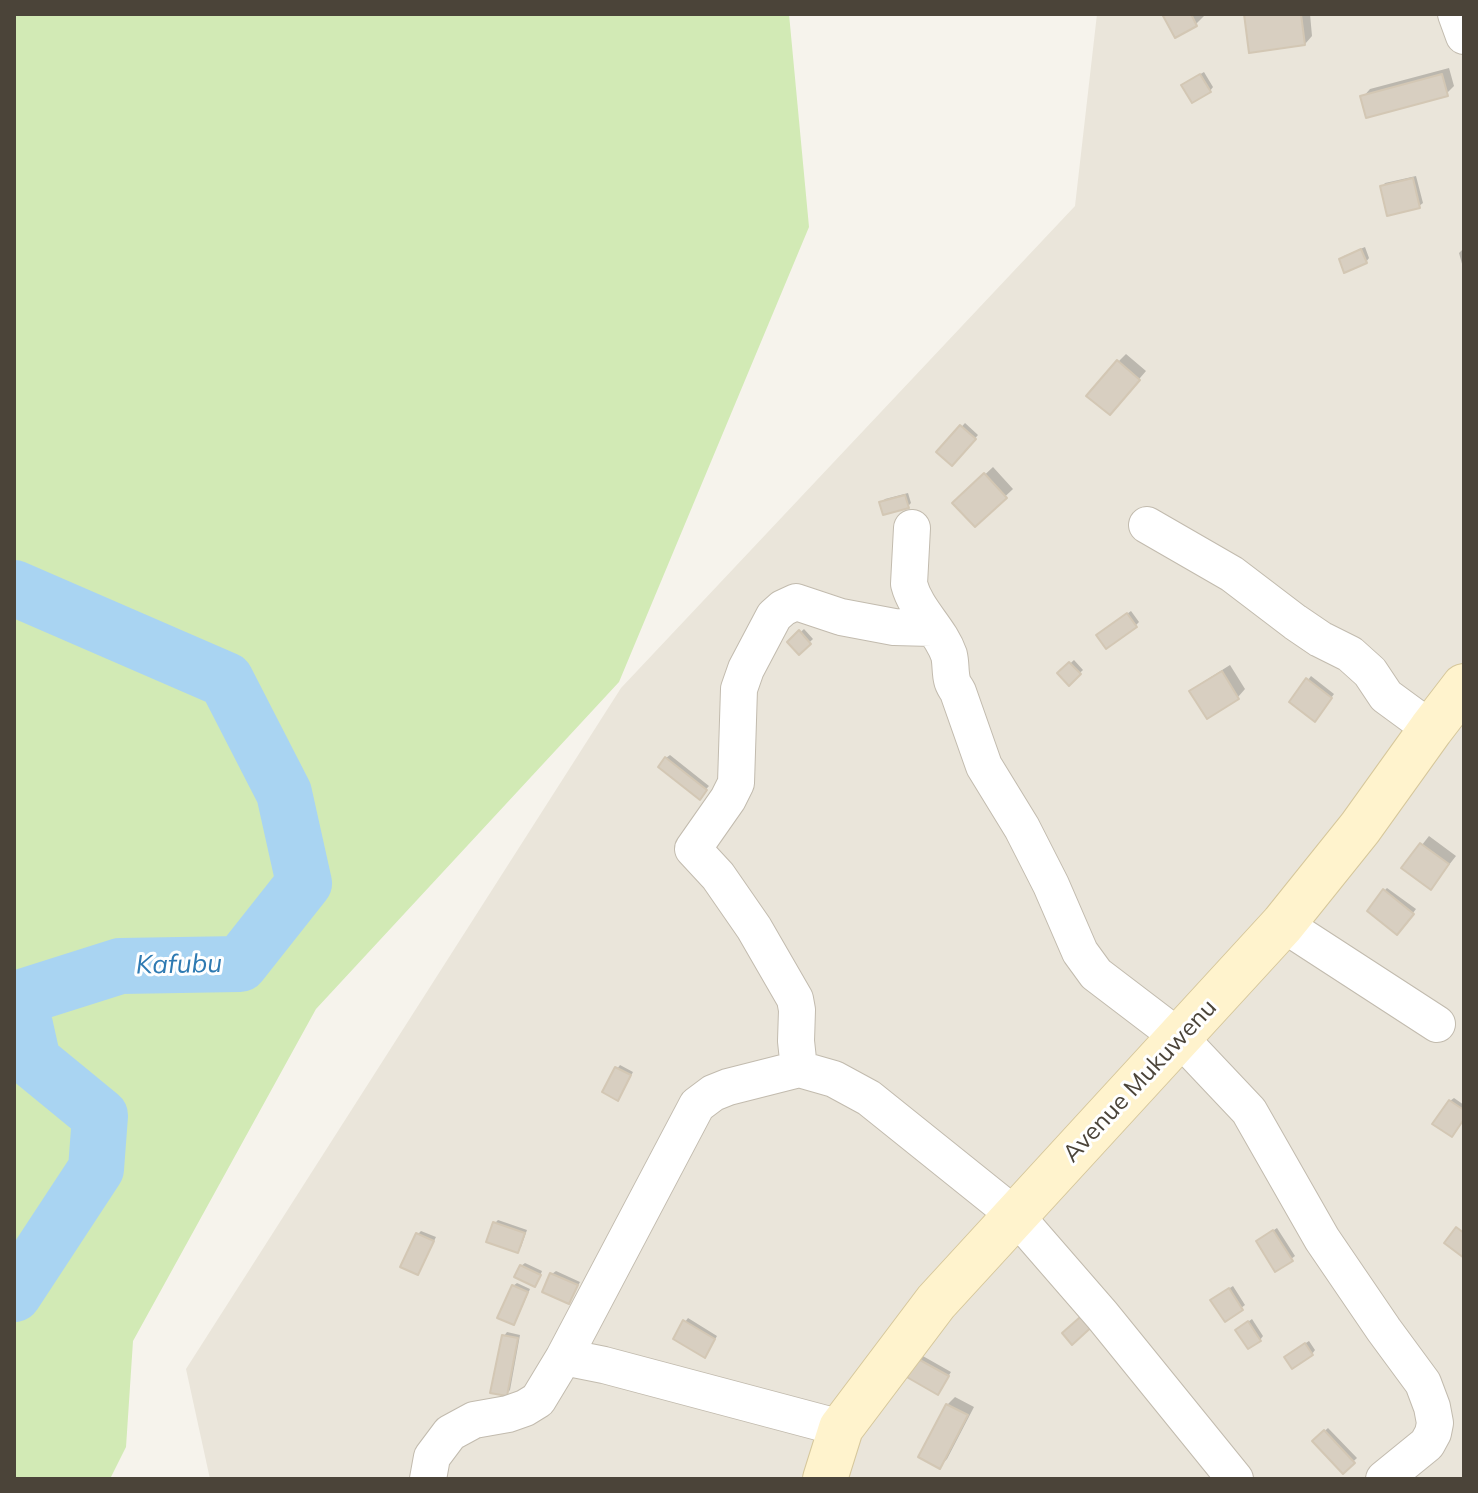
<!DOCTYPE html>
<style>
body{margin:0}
#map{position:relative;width:1478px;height:1493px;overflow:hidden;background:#f6f3ec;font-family:Mulish,sans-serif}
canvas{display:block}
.frame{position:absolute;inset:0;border:16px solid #4b4439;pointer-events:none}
</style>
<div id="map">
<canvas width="1478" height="1493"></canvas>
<div class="frame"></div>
</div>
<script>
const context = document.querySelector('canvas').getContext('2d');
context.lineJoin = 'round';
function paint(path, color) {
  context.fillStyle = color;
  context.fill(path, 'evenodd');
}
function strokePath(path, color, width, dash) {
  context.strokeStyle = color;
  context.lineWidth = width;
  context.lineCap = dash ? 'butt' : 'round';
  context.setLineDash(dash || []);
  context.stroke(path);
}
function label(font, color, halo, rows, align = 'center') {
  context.font = font + ' Mulish,sans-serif';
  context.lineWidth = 6;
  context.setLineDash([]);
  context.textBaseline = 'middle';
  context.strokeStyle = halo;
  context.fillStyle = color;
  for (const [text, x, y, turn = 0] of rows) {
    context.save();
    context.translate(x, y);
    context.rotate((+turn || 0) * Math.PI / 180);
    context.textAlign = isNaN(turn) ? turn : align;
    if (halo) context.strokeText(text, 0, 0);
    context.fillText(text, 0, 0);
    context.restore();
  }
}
paint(new Path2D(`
 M 1097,14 L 1464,14 L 1464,1479 L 210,1479 L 186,1369 L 621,688 L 1075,206 Z`), '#eae5da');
paint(new Path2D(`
 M 14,14 L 789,14 L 809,227 L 619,682 L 316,1009 L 133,1341 L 126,1447 L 110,1479 L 14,1479 Z`), '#d2eab5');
paint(new Path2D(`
 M 1164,14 L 1203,14 L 1204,16 L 1196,24 L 1176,35 Z
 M 1246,14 L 1310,14 L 1312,36 L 1305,44 Z
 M 1449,68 L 1454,86 L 1446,94 L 1363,97 L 1370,89 Z
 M 1204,72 L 1213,87 L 1210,91 L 1187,82 Z
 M 1416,176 L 1423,203 L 1419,206 L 1382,187 L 1385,183 Z
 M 1365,247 L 1369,258 L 1366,262 L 1341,259 L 1344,256 Z
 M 1464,248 L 1464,271 L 1459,253 Z
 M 1126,354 L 1146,371 L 1117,405 L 1118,362 Z
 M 965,423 L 978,435 L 952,464 L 939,452 Z
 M 993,467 L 1013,489 L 975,525 L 955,503 Z
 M 908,493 L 911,503 L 908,506 L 882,502 L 885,499 Z
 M 1131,611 L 1139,622 L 1136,625 L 1102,632 Z
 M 804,629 L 813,639 L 799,652 L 790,642 Z
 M 1074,660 L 1083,670 L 1069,683 L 1060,673 Z
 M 1230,665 L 1245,689 L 1238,697 L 1192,692 L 1200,684 Z
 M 1311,676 L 1334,694 L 1318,716 L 1308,680 Z
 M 670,755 L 709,786 L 699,797 L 666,758 Z
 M 1429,836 L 1456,856 L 1438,879 L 1404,868 Z
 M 1387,888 L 1416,909 L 1401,929 L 1384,891 Z
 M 620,1065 L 633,1072 L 621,1095 L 617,1069 Z
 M 1454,1098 L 1464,1105 L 1464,1117 L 1450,1101 Z
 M 498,1220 L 527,1230 L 521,1247 L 518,1251 L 495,1223 Z
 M 1277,1228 L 1295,1256 L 1291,1259 L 1262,1238 Z
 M 421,1231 L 436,1237 L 420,1269 L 418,1234 Z
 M 525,1263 L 542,1271 L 538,1281 L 521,1266 Z
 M 556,1271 L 580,1282 L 569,1302 L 552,1274 Z
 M 517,1283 L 530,1289 L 517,1319 L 514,1323 L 513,1286 Z
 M 1233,1286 L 1245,1305 L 1225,1320 L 1216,1297 Z
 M 688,1318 L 717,1336 L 708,1352 L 685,1322 Z
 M 1252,1319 L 1263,1336 L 1260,1340 L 1241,1327 Z
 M 507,1332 L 520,1335 L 510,1390 L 506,1394 L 504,1336 Z
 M 1309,1341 L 1315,1350 L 1312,1354 L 1289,1354 Z
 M 914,1351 L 951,1372 L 938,1392 Z
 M 955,1397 L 974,1407 L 947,1459 L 940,1466 L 947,1405 Z
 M 1328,1428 L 1357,1458 L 1343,1471 L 1314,1441 Z`), '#0003');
strokePath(new Path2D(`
 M 14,588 L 226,680 L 284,793 L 304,883 L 240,964 L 120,966 L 19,998 L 33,1061 L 100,1116 L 96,1169 L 14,1294`), '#a9d4f2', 56);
const building = new Path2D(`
 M 1162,14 L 1191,14 L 1197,26 L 1175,38 Z
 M 1244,14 L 1301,14 L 1305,45 L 1249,53 Z
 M 1200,74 L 1211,92 L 1192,103 L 1181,85 Z
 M 1442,74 L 1448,96 L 1366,118 L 1360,96 Z
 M 1413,178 L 1420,208 L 1387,216 L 1380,186 Z
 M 1361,249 L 1367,263 L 1344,273 L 1339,259 Z
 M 1117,360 L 1140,380 L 1110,415 L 1086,396 Z
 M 960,425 L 976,439 L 952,466 L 936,452 Z
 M 984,473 L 1007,498 L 975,527 L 952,503 Z
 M 905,495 L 909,508 L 883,515 L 879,502 Z
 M 1127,613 L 1137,627 L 1106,649 L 1096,635 Z
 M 799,630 L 811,644 L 799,655 L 787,642 Z
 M 1069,662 L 1081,674 L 1069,686 L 1057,673 Z
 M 1222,671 L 1239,699 L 1207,719 L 1189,691 Z
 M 1306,678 L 1332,698 L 1315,722 L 1289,702 Z
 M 665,757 L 707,790 L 700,800 L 658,767 Z
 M 1420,843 L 1449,864 L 1431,890 L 1401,868 Z
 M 1383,889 L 1414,914 L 1397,935 L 1367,911 Z
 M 615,1067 L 631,1075 L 618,1101 L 602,1092 Z
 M 1449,1100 L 1464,1110 L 1464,1119 L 1452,1137 L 1432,1124 Z
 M 493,1222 L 525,1233 L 518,1253 L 486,1242 Z
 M 1456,1227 L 1464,1233 L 1464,1258 L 1444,1243 Z
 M 1273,1230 L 1293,1261 L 1275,1272 L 1256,1241 Z
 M 416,1233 L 434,1241 L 418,1275 L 400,1267 Z
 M 520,1265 L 541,1275 L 535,1287 L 514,1277 Z
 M 550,1273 L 578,1285 L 569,1304 L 542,1292 Z
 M 512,1285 L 528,1292 L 514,1325 L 497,1318 Z
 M 1229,1288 L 1243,1310 L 1225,1322 L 1210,1300 Z
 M 1087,1311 L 1097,1322 L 1072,1345 L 1062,1333 Z
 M 683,1320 L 715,1339 L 705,1358 L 673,1339 Z
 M 1248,1321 L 1261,1341 L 1248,1349 L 1235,1330 Z
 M 502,1335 L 518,1338 L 507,1396 L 490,1393 Z
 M 1305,1343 L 1313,1355 L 1292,1369 L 1284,1357 Z
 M 909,1354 L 949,1376 L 938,1395 L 898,1372 Z
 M 946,1404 L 968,1415 L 940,1469 L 918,1457 Z
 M 1324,1430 L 1355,1463 L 1343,1474 L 1312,1441 Z`);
paint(building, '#d8cfc1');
strokePath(building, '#d3c7b4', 2);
const street = new Path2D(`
 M 1456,14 L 1464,36
 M 1147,525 L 1232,574 L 1295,622 L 1320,639 L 1350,654 L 1370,672 L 1386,696 L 1431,729
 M 912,528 L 909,584 C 916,611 940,629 949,655 C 951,663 950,672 952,680 C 953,685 956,688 958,692 L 984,766 L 1022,828 L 1051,885 L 1080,952 L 1096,974 L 1180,1038 L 1249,1111 L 1322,1239 L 1384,1330 L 1423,1383 L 1432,1407 L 1435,1423 L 1433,1433 L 1427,1444 L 1384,1479
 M 1283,924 L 1437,1024
 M 799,1069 L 796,1041 L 797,1010 L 795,999 L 754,928 L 718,876 L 693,849 L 728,799 L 736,783 L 739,689 L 746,669 L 774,616 L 783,608 L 796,602 L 841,617 L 894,627 L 932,628
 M 564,1357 L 697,1105 L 713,1093 L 728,1087 L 799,1069 L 834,1079 L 869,1098 L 1016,1216 L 1102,1315 L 1235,1479
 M 428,1479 L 432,1457 L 450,1433 L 474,1420 L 508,1414 L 525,1408 L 538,1400 L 564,1357 L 604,1365 L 841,1428`);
const secondary = new Path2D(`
 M 825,1479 L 841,1428 L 936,1302 L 1283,924 L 1360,828 L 1431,729 L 1464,686`);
strokePath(street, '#c2bbae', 38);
strokePath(secondary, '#d6c79b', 46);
strokePath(street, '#fff', 36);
strokePath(secondary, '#fff3cd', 44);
label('24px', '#4b4439', '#fff', [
 ["Avenue Mukuwenu",1140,1081,-47]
]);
label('italic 26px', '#2e7ab2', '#fff', [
 ["Kafubu",179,965,-1]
]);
</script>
